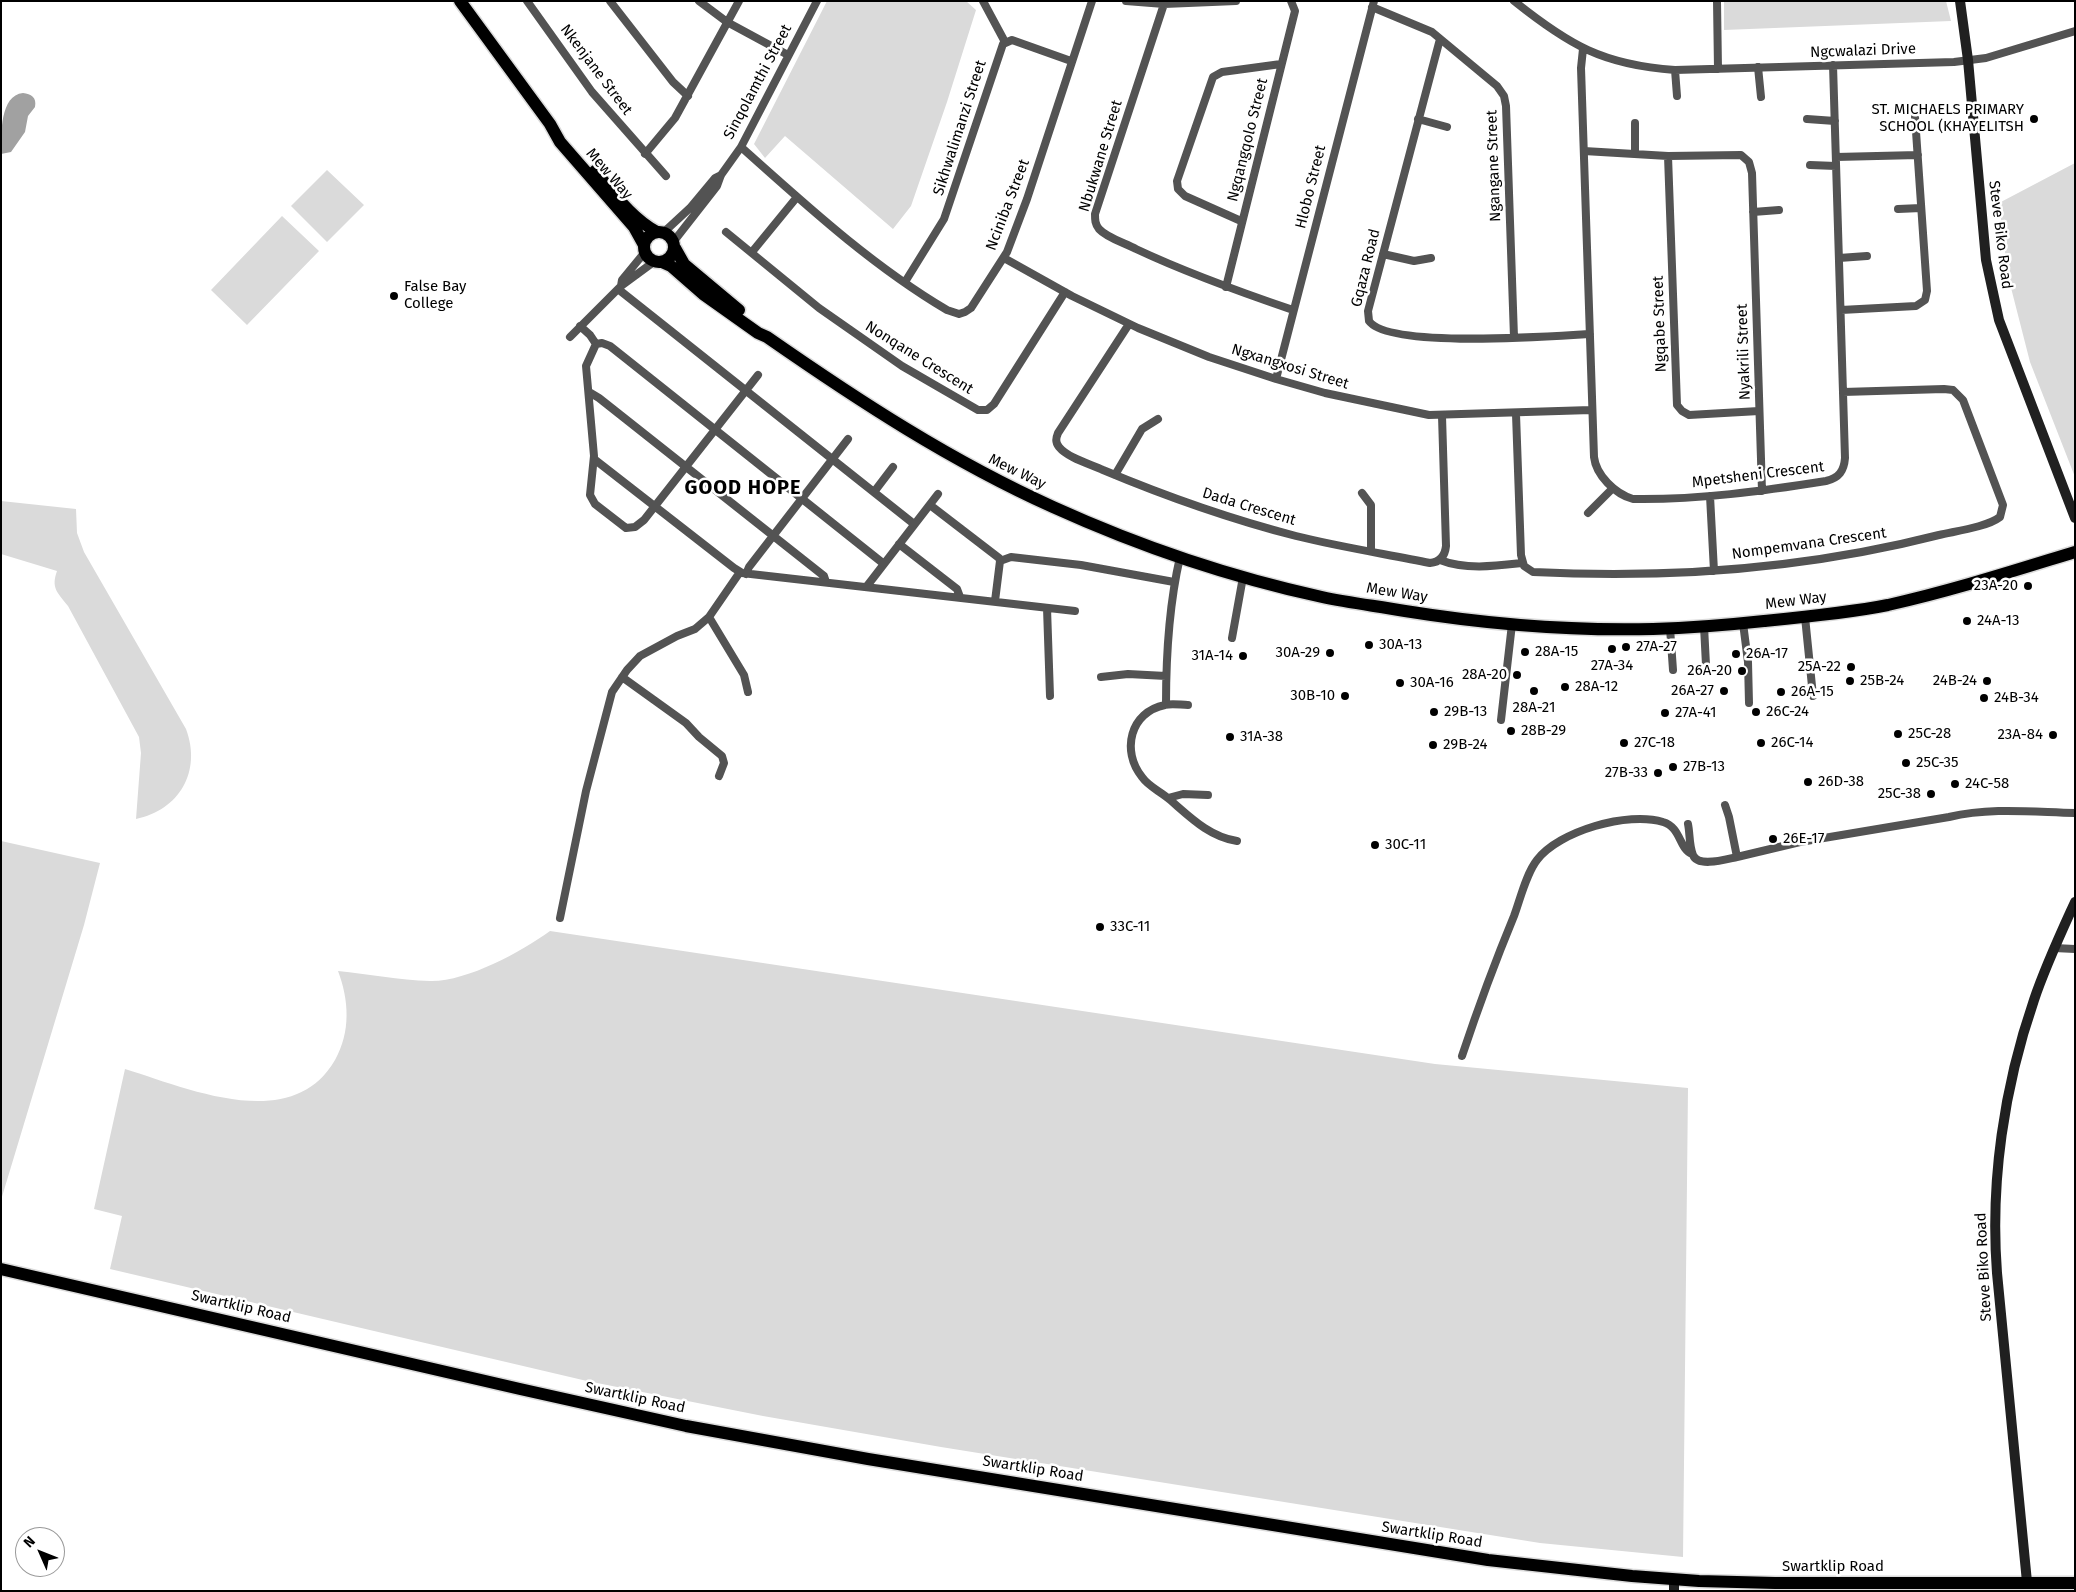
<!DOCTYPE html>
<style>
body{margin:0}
#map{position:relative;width:2076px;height:1592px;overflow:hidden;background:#fff;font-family:"Fira Sans",sans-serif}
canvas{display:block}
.frame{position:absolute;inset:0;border:2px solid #000;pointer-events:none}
.north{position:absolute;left:15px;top:1527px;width:50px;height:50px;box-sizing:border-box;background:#fff;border:1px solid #999;border-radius:50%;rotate:314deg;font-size:14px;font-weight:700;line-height:20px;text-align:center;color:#000}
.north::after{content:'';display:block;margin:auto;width:18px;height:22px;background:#000;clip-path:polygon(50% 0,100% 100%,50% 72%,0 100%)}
</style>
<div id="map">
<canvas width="2076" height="1592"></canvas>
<div class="frame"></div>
<div class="north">N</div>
</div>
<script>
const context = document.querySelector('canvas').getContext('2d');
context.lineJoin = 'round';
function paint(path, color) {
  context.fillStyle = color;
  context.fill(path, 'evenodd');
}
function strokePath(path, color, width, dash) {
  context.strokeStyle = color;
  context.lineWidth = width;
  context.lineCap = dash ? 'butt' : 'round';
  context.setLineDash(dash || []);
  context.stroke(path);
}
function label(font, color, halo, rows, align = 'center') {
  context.font = font + ' "Fira Sans",sans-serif';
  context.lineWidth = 5;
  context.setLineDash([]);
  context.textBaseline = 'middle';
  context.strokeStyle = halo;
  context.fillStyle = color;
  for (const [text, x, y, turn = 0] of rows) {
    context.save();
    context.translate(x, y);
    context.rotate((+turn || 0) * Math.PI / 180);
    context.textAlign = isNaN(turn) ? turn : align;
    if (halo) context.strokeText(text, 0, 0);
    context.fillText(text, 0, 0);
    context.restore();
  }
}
paint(new Path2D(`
 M 827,1 L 966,1 L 976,10 L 947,102 L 911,206 L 893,229 L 785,136 L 765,158 L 754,144 Z
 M 1724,1 L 1946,1 L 1951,21 L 1724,30 Z
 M 2075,163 L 2075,477 L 2030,362 L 2008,276 L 1999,203 Z
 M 327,170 L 364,205 L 327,242 L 291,206 Z
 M 282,216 L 319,251 L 247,325 L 211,290 Z
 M 1,501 L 76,509 L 77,533 L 84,552 L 186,729 C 202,772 179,810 136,819 L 141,753 L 139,737 L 68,606 C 57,592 51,588 57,571 L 1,554 Z
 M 1,841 L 100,863 L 84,925 L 1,1200 Z
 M 550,931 L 1435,1064 L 1688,1088 L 1683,1557 L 1540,1543 L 941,1447 L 763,1416 L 587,1381 L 110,1269 L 122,1216 L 94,1209 L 125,1069 C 187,1088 292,1135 335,1060 C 351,1032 349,1000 338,971 C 368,974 399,980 430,981 C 466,982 521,952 550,931 Z`), '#dadada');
paint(new Path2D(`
 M 23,93 C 31,94 37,97 35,107 L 28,116 L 25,132 L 11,152 L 1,154 C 1,134 0,95 23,93 Z`), '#a1a1a1');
const primary = new Path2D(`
 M 460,1 L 550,124 L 560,142 L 634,227 L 644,245
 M 595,171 C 613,192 631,218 657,232
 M644 247a15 15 0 1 1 30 0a15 15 0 1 1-30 0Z
 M 675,248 L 684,264 L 739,310
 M 662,262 L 671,266 L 703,294 L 758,333 L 767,337 C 859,401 951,461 1053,507 C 1139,546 1230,577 1322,597 C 1350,603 1377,606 1405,611 C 1486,624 1570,631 1653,629 C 1690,628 1727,625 1764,621 C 1805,617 1847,613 1888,605 C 1951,591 2013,571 2075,552
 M 1,1269 L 520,1389 L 686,1426 L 868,1459 L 1488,1560 L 1632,1576 L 1699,1581 L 1775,1583 L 2075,1583`);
strokePath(primary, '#dbdbdb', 15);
strokePath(new Path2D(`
 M 527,1 L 592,92 L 666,176
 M 610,1 L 673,82 L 688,96
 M 699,1 L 727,22 L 788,55
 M 983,1 L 1005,42
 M 1126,1 L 1164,4 L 1236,1
 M 1514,1 C 1569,45 1603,65 1675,70 L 1954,62 L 1986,58 L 2075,31
 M 1717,1 L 1718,69
 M 1164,4 L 1095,214 C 1095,220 1095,224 1099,229 C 1107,238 1125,243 1136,249 C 1187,273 1240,292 1293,310
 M 1372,7 L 1432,32 L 1497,86 L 1504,96 L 1506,106 L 1514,337
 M 1440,39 L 1368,311 L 1369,321 C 1389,349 1553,336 1590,334
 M 1583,49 L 1581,68 L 1594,457 C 1596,475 1615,494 1633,499 C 1698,500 1763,491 1826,481 C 1839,478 1844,471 1845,458 L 1833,65
 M 1758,67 L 1761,97
 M 1675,70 L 1677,96
 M 1418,119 L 1447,127
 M 1807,119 L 1835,121
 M 741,147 C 806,205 871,265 947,310 L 959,314 L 965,312 L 971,308 L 1007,252 L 1027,199 L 1092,1
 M 1584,151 L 1668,156 L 1741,155 L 1749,162 L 1752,173 L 1762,491
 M 645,154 L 675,118 L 739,1
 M 1635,154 L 1635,123
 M 1668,156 L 1677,405 L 1682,411 L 1689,415 L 1759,411
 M 1836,157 L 1918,155
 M 1810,165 L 1836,166
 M 1898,209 L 1921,208
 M 1753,212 L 1779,210
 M 1241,221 L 1185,196 L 1178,189 L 1177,181 L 1213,77 L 1222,72 L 1281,64
 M 664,232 L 690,208 L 715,178 L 721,175
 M 726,232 L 819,308 L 902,366 L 978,410 L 987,410 L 994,404 L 1065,292
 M 674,241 L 717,186 L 721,175 L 741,147 L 817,1
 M 752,252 L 797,197
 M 1383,254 L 1414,261 L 1431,258
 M 1004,258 L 1072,296 L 1138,328 L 1209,357 L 1276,379 L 1325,393 L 1429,415 L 1591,410
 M 1839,258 L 1867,256
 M 905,282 L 944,219 L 1003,44 L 1012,40 L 1071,61
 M 621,286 L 622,280 L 645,252
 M 1226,287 L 1295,11 L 1291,1
 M 618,289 L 914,524
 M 1841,310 L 1916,306 L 1925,300 L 1927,291 L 1915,117
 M 1129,324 L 1058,433 C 1056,438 1055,442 1059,447 C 1068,458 1090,464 1103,470 C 1165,496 1230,519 1296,536 C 1340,547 1386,554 1430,563 C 1440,562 1445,556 1446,546 L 1442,416
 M 580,326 L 590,335 L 596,344 L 586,366 L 594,456 L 590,495 L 595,504 L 626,528 L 635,527 L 644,520 L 758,375
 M 570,337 L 621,286 L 655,261
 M 596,344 L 602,343 L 610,346 L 884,564
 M 1276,379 L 1374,1
 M 589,392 L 599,398 L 824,576 L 826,582
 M 1516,414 L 1521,555 L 1524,566 L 1533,572 C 1670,579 1806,569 1939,535 C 1956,531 1987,527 2000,517 L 2003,505 L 1963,400 L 1953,390 L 1944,389 L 1843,392
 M 594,459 L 734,568 L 742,573 L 1075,611
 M 1115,475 L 1142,429 L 1158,419
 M 874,492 L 893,467
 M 1362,493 L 1371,505 L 1371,551
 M 1710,496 L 1714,571
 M 930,505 L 999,558 L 1000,561 L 995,601
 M 1588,513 L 1613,488
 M 899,544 L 957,589 L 960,597
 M 1440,560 C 1465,570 1496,566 1522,563
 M 1000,561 L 1011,557 L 1081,565 L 1174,582
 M 746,574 L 749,567 L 848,439
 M 867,586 L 938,494
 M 1047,608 L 1050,696
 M 709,617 L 744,675 L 748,692
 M 1805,617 L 1813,696
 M 1743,623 L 1748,662 L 1749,703
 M 1704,626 L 1706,665
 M 1670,628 L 1673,670
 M 1232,638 L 1243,577
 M 622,677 L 686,723 L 699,737 L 722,756 L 724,763 L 719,776
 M 1101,677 L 1128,674 L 1166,676
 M 1166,704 C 1166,654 1169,605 1180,557
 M 1188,705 C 1181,705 1172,703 1165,705 C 1130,712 1121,751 1142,777 C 1149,787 1160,791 1169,799 C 1189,816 1209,837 1237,841
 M 1501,720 L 1512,624
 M 1168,798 L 1183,794 L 1208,795
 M 1725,805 L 1729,817 L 1737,857 L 1800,842 L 1949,817 C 1991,807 2032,812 2075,813
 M 1688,824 C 1690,833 1689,846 1693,855 C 1698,868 1727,859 1737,857
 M 560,918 L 586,791 L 612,692 L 627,670 L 640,656 L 677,636 L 695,629 L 709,617 L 740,572
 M 2054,948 L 2075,949
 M 1462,1056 C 1478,1008 1495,962 1514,916 C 1520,900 1526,874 1537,860 C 1559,831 1628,811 1663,822 C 1681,827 1679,849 1692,854`), '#535353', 8);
strokePath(new Path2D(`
 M 1960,1 L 1968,60 L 1986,260 L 1999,320 L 2075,518
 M 1674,1579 L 1674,1591
 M 2027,1582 L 1997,1273 C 1990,1182 2004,1087 2034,1000 C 2045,967 2060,935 2075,902`), '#202020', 10);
strokePath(primary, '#000', 12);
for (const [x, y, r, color] of [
 [2034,119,5,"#000"],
 [394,296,5,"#000"],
 [2028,586,5,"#000"],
 [1967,621,5,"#000"],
 [1369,645,5,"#000"],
 [1626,647,5,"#000"],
 [1612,649,5,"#000"],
 [1525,652,5,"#000"],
 [1330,653,5,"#000"],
 [1736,654,5,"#000"],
 [1243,656,5,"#000"],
 [1851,667,5,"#000"],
 [1742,671,5,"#000"],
 [1517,675,5,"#000"],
 [1850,681,5,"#000"],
 [1987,681,5,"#000"],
 [1400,683,5,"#000"],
 [1565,687,5,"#000"],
 [1534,691,5,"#000"],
 [1724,691,5,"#000"],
 [1781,692,5,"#000"],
 [1345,696,5,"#000"],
 [1984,698,5,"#000"],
 [1434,712,5,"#000"],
 [1756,712,5,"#000"],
 [1665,713,5,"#000"],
 [1511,731,5,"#000"],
 [1898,734,5,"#000"],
 [2053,735,5,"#000"],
 [1230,737,5,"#000"],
 [1624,743,5,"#000"],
 [1761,743,5,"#000"],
 [1433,745,5,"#000"],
 [1906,763,5,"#000"],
 [1673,767,5,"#000"],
 [1658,773,5,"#000"],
 [1808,782,5,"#000"],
 [1955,784,5,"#000"],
 [1931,794,5,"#000"],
 [1773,839,5,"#000"],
 [1375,845,5,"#000"],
 [1100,927,5,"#000"]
]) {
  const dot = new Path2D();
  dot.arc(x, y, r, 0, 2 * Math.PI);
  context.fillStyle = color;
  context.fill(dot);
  strokePath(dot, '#fff', 2);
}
label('15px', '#000', '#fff', [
 ["Ngcwalazi Drive",1863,51,-2],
 ["Nkenjane Street",596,70,53],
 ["Sinqolamthi Street",758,82,-62],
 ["Sikhwalimanzi Street",960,128,-72],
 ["Ngqangqolo Street",1248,140,-76],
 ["Nbukwane Street",1101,156,-73],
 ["Ngangane Street",1494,166,-92],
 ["Mew Way",609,174,49],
 ["Hlobo Street",1311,187,-76],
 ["Nciniba Street",1008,205,-69],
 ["Steve Biko Road",2000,235,83],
 ["Gqaza Road",1366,268,-76],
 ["Ngqabe Street",1660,324,-92],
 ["Nyakrili Street",1744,352,-92],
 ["Nonqane Crescent",919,358,32],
 ["Ngxangxosi Street",1290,367,17],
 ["Mew Way",1017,472,26],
 ["Mpetsheni Crescent",1758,475,-7],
 ["Dada Crescent",1249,507,17],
 ["Nompemvana Crescent",1809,544,-8],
 ["Mew Way",1397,593,9],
 ["Mew Way",1796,601,-7],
 ["Steve Biko Road",1984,1267,-93],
 ["Swartklip Road",241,1307,13],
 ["Swartklip Road",635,1398,12],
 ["Swartklip Road",1033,1469,9],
 ["Swartklip Road",1432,1535,9],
 ["Swartklip Road",1833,1567]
]);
label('15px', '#000', '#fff', [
 ["ST. MICHAELS PRIMARY",2024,110,"right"],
 ["SCHOOL (KHAYELITSH",2024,127,"right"],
 ["False Bay",404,287],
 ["College",404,304],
 ["23A-20",2018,586,"right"],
 ["24A-13",1977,621],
 ["30A-13",1379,645],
 ["27A-27",1636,647],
 ["28A-15",1535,652],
 ["30A-29",1320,653,"right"],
 ["26A-17",1746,654],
 ["31A-14",1233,656,"right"],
 ["27A-34",1612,666,"center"],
 ["25A-22",1841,667,"right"],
 ["26A-20",1732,671,"right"],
 ["28A-20",1507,675,"right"],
 ["25B-24",1860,681],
 ["24B-24",1977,681,"right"],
 ["30A-16",1410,683],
 ["28A-12",1575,687],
 ["26A-27",1714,691,"right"],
 ["26A-15",1791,692],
 ["30B-10",1335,696,"right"],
 ["24B-34",1994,698],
 ["28A-21",1534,708,"center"],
 ["29B-13",1444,712],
 ["26C-24",1766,712],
 ["27A-41",1675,713],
 ["28B-29",1521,731],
 ["25C-28",1908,734],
 ["23A-84",2043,735,"right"],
 ["31A-38",1240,737],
 ["27C-18",1634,743],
 ["26C-14",1771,743],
 ["29B-24",1443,745],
 ["25C-35",1916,763],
 ["27B-13",1683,767],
 ["27B-33",1648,773,"right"],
 ["26D-38",1818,782],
 ["24C-58",1965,784],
 ["25C-38",1921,794,"right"],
 ["26E-17",1783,839],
 ["30C-11",1385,845],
 ["33C-11",1110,927]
], 'left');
context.letterSpacing = '1px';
label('bold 20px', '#000', '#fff', [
 ["GOOD HOPE",743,488]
]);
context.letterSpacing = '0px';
</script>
